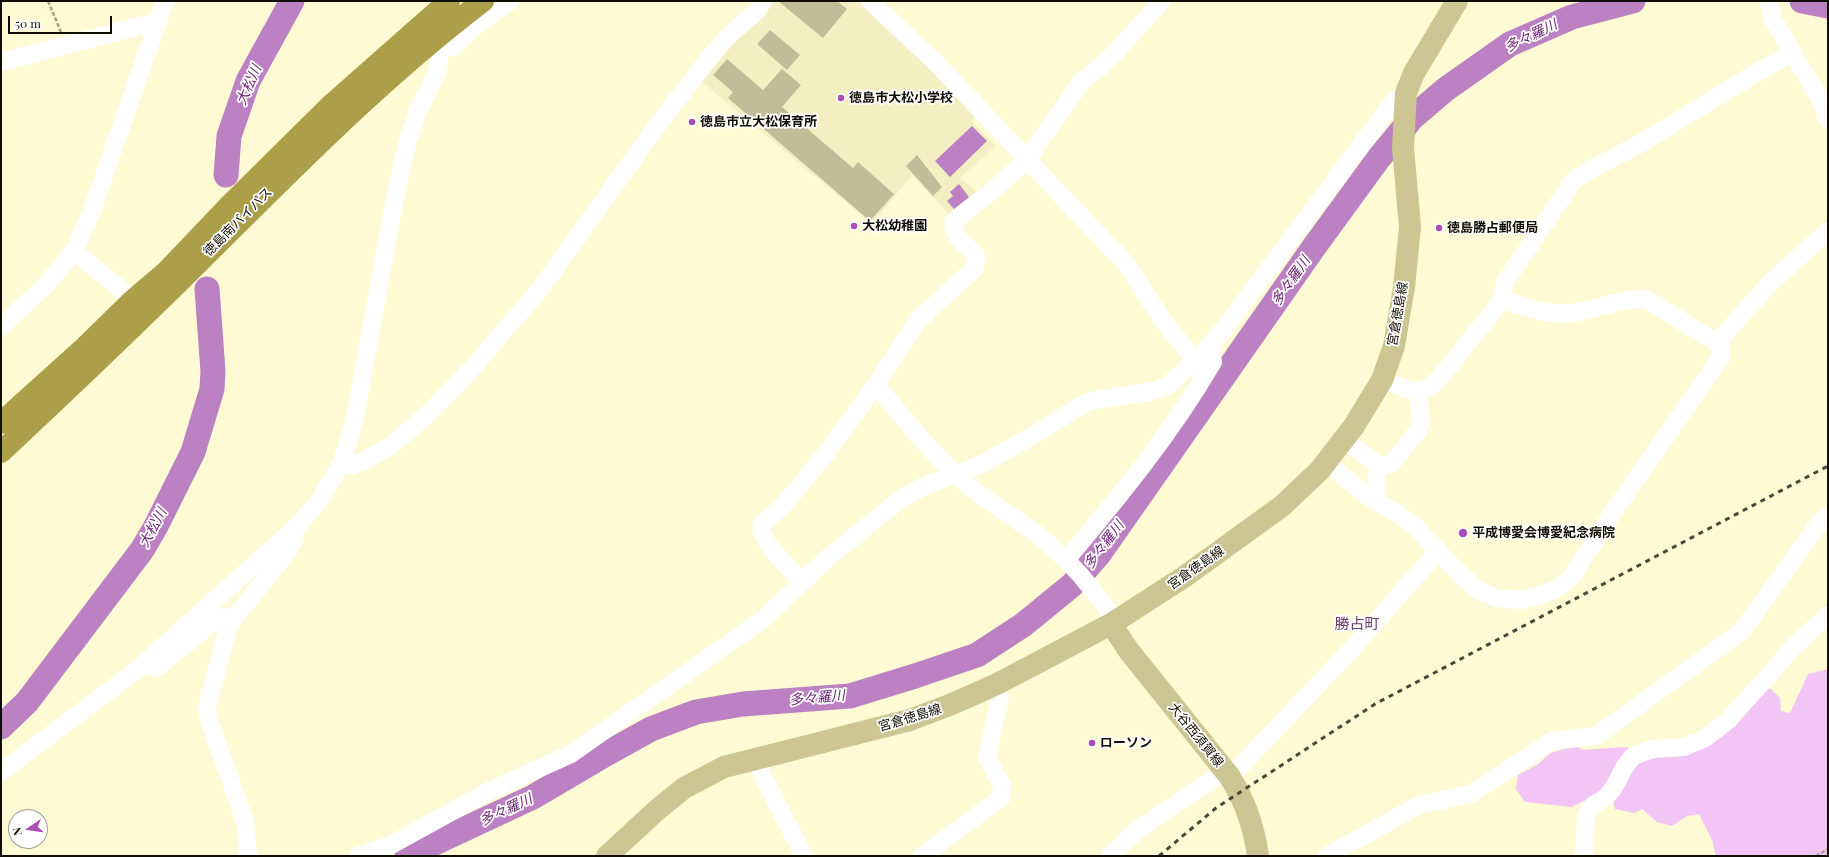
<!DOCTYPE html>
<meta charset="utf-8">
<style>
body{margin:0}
#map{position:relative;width:1829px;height:857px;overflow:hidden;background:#fefad4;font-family:"Playfair Display",serif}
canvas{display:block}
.frame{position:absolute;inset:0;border:2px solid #100e03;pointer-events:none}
.north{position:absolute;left:8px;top:809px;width:40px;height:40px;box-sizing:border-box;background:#fff;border:1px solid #9f9f9a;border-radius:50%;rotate:257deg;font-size:11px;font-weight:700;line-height:16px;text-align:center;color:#100e03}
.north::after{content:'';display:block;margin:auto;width:14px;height:18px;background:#ab4db6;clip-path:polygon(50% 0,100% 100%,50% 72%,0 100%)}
.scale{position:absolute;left:8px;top:16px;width:104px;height:18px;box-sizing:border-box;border:2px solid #100e03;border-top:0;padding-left:5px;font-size:12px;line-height:14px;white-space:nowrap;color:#100e03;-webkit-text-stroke:3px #fff;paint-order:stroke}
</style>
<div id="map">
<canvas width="1829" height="857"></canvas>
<div class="frame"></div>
<div class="north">N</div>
<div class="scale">50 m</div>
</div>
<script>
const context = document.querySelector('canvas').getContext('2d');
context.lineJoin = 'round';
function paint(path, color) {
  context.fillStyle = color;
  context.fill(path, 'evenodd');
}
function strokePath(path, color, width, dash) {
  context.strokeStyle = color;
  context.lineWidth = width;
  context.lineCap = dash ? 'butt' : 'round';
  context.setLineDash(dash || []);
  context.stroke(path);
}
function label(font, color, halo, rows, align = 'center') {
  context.font = font + ' "Playfair Display","Noto Sans JP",serif';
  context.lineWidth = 3.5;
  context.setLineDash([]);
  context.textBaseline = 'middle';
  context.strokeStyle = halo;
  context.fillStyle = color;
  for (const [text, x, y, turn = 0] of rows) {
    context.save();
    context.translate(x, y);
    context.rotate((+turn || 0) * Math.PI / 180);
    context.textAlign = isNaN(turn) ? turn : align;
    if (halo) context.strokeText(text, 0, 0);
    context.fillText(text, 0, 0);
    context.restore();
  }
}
paint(new Path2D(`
 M 767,1 L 858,1 L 902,39 L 976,114 L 972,122 L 996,146 L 960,178 L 980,195 L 954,215 L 948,213 L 912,175 L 872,224 L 702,82 L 741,33 L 760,21 Z`), '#f4efc2');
paint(new Path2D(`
 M 1828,669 L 1828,856 L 1716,856 L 1712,840 L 1699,814 L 1687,816 L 1672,826 L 1657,822 L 1642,809 L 1634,813 L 1615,809 L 1612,797 L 1588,799 L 1572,807 L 1525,802 L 1516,789 L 1518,775 L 1537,765 L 1551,753 L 1577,745 L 1582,750 L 1624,747 L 1649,752 L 1721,727 L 1735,727 L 1759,696 L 1770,688 L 1780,698 L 1781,711 L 1790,713 L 1808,674 Z`), '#f2c5f6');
paint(new Path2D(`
 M 972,126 L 987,141 L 950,177 L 935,161 Z
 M 959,184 L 969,197 L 954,209 L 947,201 L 953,196 L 950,192 Z`), '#bc81c2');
strokePath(new Path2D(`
 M 1802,1 L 1828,6
 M 226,175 L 229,136 L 248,81 L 292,1
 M 1,727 L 27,702 L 142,550 L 155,528 L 193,452 L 212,389 L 213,371 L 207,289
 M 407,856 L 533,797 L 606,754 L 651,729 L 696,712 L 743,704 L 850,696 L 915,676 L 977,655 L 1023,625 L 1072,585 L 1099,554 L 1314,247 L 1379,158 L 1412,118 L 1446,89 L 1510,44 L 1572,17 L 1633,1`), '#bc81c2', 25);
paint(new Path2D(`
 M 778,1 L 837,1 L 847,9 L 823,38 Z
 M 770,30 L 800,55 L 787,70 L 757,44 Z
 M 727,59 L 763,90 L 782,69 L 801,85 L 782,107 L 853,168 L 858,162 L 894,194 L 870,221 L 728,98 L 733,92 L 713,75 Z
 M 917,155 L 942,187 L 933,196 L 906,166 Z`), '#c1bd99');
strokePath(new Path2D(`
 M 48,1 L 61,32
 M 1816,856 L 1828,849`), '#a4a185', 2.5, [4, 2]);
strokePath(new Path2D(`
 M 870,1 L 936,63 L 1127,265 L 1162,319 L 1195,361
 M 1769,1 L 1773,19 L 1824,106 L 1828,120
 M 440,47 L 454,47 L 473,28 L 510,1
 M 1,62 L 144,25 L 156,24
 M 74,251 L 119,288 L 141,310
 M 1,327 L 46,285 L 74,251 L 90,216 L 165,1
 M 1717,343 L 1769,284 L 1828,231
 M 1382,380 C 1405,387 1417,399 1438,380 L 1502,300 L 1505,282 L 1573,181 C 1596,164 1624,154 1648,139 C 1696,111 1742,79 1792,53
 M 876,385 C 901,416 926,446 955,474 C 980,498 1010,514 1038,535 C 1059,551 1079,572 1095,593 C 1103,604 1111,610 1111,624
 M 1343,439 L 1378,465 L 1384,466 L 1392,463 L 1419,429 L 1421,422 L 1418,390
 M 1326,462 L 1366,495 L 1398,514 L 1416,527 L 1447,561 L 1476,589 L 1496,598 L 1522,600 L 1540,595 L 1558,588 L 1571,578 L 1611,515 L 1722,356 L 1721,349 L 1717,343 L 1646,299 C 1620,298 1596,310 1571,313 C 1547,316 1524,306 1502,300
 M 341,464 L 351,466 L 368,459 L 390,446 L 428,414 L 467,374 L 541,288 L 659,123 L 707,61 L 726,38 L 757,11 L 763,1
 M 1375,500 L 1378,465
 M 1066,560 C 1119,497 1171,434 1213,362 L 1210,345
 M 802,581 C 791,570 758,540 762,524 L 782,507 L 824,456 L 876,385 L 918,320 L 975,268 L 976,255 C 966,245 951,236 954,221 L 992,191 L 1026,161 L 1081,82 L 1107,61 L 1162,1
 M 233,619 L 228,629 L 207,707 L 209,720 L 245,821 L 248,856
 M 154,668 L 159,666 L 217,619 L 225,617 L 233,619 L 287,553 L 294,540 L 295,529
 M 756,758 L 764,778 L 804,856
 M 1,772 L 138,669 L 295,528 L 320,500 L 341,464 L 354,423 L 394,203 L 407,144 L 418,111 L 437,72 L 440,55 L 440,47 L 434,27
 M 1230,777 L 1350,651 L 1438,551
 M 358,856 L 391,845 L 489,791 L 571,754 L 762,620 L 830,556 L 902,498 L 924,486 L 982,464 L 1037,433 L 1080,406 L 1095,400 L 1149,392 L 1167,386 L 1195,361 L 1224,329 L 1394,101 L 1406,93
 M 922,856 L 1001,798 L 1002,786 L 987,757 L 1000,697 L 997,684
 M 1110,856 L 1137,830 L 1225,771
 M 1327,856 L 1419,805 L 1471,794 L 1552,741 L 1596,736 L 1742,631 L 1820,522 L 1828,516
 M 1584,856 L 1586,816 L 1593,805 L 1605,798 L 1613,789 L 1624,768 L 1633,756 L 1653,749 L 1684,747 L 1705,738 L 1726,722 L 1779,664 L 1788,652 L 1828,615`), '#fff', 18);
strokePath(new Path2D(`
 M 1111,624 L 1129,651 L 1230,777 C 1245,801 1254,827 1258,856
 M 607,856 L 657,810 L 684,788 L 724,767 L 910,720 L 952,704 L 997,684 L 1111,624 L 1184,577 L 1282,506 L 1320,470 L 1354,426 L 1382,380 L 1394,346 L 1404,287 L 1410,227 L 1403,148 L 1406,93 L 1414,73 L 1457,1`), '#cdc692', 22);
strokePath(new Path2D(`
 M 1,423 L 82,350 L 132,301 L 166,272 L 228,207 L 329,107 L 449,1
 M 1,452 C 62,395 123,337 183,278 C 280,182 374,84 483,1`), '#aba049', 22);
strokePath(new Path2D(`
 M 1159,856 L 1216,808 L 1375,704 L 1828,466`), '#4b4837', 3, [5, 5]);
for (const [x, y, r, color] of [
 [841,98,4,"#ab4db6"],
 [692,122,4,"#ab4db6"],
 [854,226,4,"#ab4db6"],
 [1439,228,4,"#ab4db6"],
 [1463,533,5,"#ab4db6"],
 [1092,743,4,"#ab4db6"]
]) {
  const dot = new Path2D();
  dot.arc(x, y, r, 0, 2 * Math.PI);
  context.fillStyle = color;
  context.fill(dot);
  strokePath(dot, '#fff', 1.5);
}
label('bold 13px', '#100e03', '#fff', [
 ["徳島市大松小学校",849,98],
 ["徳島市立大松保育所",700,122],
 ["大松幼稚園",862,226],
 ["徳島勝占郵便局",1447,228],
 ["平成博愛会博愛紀念病院",1472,533],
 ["ローソン",1100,743]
], 'left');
label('13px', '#100e03', '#fff', [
 ["徳島南バイパス",238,222,-45],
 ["宮倉徳島線",1398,314,-80],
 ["宮倉徳島線",1196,568,-35],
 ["宮倉徳島線",910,718,-17],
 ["大谷西須賀線",1196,735,51]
]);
label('italic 14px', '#6e2776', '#fff', [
 ["多々羅川",1531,36,-26],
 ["大松川",249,85,-66],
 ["多々羅川",1291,281,-55],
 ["大松川",153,528,-62],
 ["多々羅川",1104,545,-53],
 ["多々羅川",817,698,-5],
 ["多々羅川",506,810,-25]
]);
label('15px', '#693a6e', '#fff', [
 ["勝占町",1357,624]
]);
</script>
